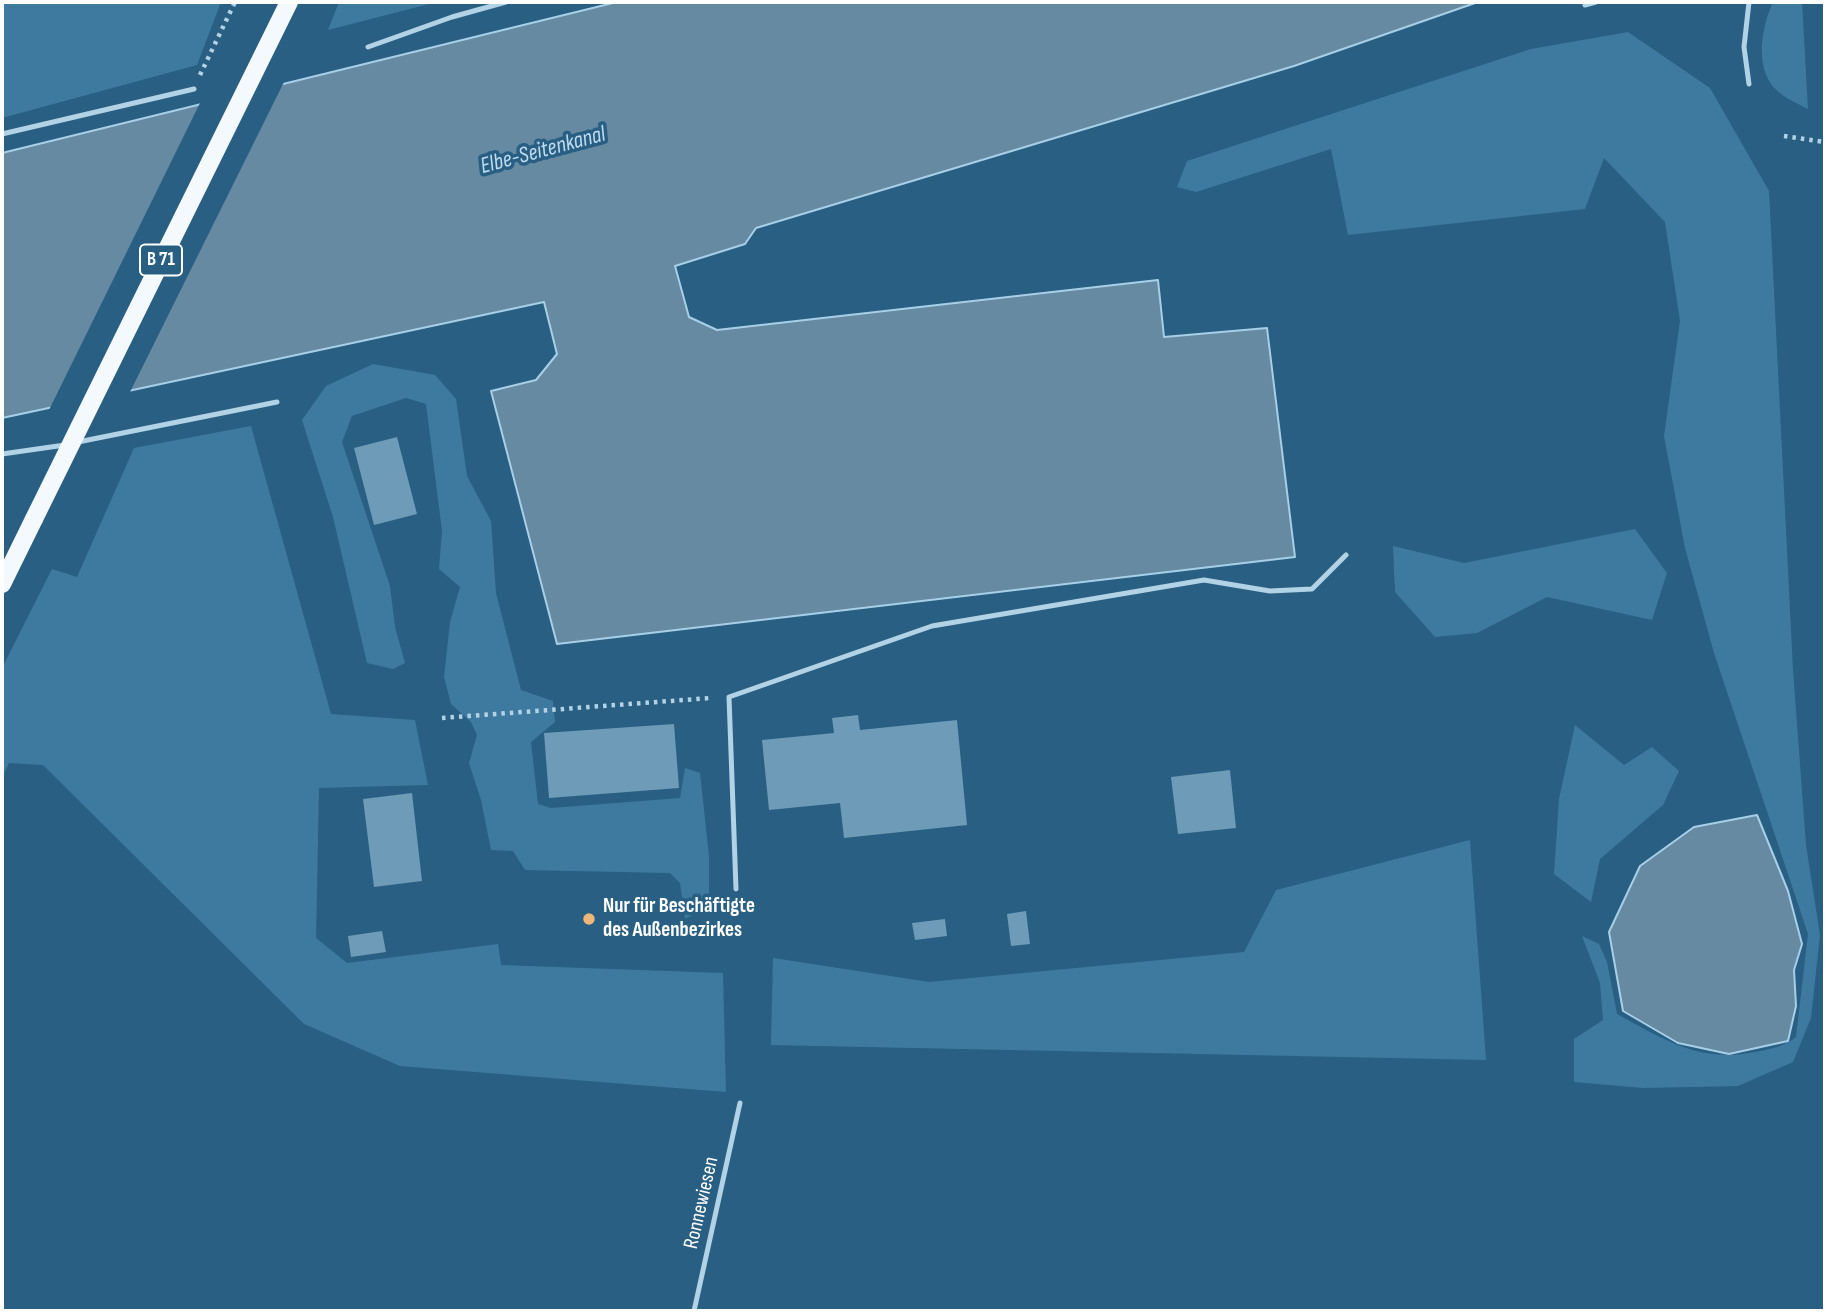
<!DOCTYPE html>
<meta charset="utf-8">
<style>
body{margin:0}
#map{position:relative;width:1827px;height:1313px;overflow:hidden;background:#295f83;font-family:"Sofia Sans Condensed",sans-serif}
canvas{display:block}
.frame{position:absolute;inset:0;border:4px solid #fff;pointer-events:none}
</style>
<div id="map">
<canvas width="1827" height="1313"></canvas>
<div class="frame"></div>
</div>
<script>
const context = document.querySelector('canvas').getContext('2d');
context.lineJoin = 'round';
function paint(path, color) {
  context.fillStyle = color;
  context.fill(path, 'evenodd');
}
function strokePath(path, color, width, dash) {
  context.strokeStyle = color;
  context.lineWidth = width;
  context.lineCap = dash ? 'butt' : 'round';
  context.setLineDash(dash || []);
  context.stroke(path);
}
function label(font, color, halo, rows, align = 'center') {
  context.font = font + ' "Sofia Sans Condensed",sans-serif';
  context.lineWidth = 7;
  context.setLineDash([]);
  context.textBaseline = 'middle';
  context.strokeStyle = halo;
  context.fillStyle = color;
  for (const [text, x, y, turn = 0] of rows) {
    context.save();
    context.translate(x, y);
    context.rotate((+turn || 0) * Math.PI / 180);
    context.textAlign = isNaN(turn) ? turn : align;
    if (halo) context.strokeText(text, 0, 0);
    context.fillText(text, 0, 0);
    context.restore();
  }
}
paint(new Path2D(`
 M 2,2 L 221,2 L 197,65 L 2,118 Z
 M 339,2 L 437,2 L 328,30 Z
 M 1773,2 L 1802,2 L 1808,109 C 1799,104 1788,100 1780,93 C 1753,73 1761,28 1773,2 Z
 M 1628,32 L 1710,88 L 1769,191 L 1793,670 L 1806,845 L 1820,935 L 1811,1018 L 1793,1062 L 1738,1086 L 1643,1088 L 1574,1082 L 1574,1039 L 1603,1020 L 1600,983 L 1582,936 L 1599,944 L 1607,962 L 1617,1014 C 1665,1040 1699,1063 1755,1052 C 1771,1049 1783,1047 1796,1037 L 1808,934 L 1714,653 L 1685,548 L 1664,436 L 1680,321 L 1665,222 L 1604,158 L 1585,209 L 1348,235 L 1331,149 L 1196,192 L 1177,187 L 1187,161 L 1531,49 Z
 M 373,364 L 435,375 L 456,399 L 467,476 L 491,521 L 496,593 L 521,690 L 553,701 L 555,722 L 531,742 L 538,804 L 551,808 L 680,798 L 685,768 L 700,773 L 709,856 L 709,906 L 685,919 L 680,883 L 670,873 L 525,870 L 513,851 L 491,850 L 481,800 L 469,763 L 477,735 L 471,722 L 451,704 L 444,677 L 450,622 L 460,587 L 439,569 L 442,531 L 426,404 L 406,398 L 352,416 L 342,442 L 390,586 L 395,627 L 405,663 L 393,669 L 367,663 L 333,517 L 302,420 L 326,386 Z
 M 251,426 L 331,714 L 415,720 L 428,785 L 319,788 L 316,938 L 347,963 L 498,944 L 501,965 L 723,973 L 726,1092 L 400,1066 L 304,1024 L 43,765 L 9,763 L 2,777 L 2,668 L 52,569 L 77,577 L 134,448 Z
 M 1635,529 L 1667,573 L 1652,620 L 1547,597 L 1477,633 L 1435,637 L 1395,592 L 1393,546 L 1464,563 Z
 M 1575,725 L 1624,765 L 1652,747 L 1679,771 L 1663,805 L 1600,859 L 1591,902 L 1554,874 L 1559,799 Z
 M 1470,840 L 1486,1060 L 771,1045 L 773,958 L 929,982 L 1244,952 L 1276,890 Z`), '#3e7a9f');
const water = new Path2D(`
 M 617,2 L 1478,2 L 1294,66 L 756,228 L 745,244 L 675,266 L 689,317 L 717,330 L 1158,280 L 1164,337 L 1267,328 L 1295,557 L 557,644 L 491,391 L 536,380 L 557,354 L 544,302 L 2,418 L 2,153 Z
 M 1757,815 L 1788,891 L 1802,944 L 1794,970 L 1796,1006 L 1788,1041 L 1729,1054 L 1678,1043 L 1623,1011 L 1609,932 L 1640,866 L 1694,827 Z`);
paint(water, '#658aa1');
strokePath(water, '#a7cfe7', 2);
paint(new Path2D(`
 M 286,78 L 129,394 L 48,412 L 202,99 Z`), '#295f83');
paint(new Path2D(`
 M 397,437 L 417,514 L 374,525 L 354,448 Z
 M 858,715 L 860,730 L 957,720 L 967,825 L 844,838 L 840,803 L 769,810 L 762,740 L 834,733 L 832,718 Z
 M 674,724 L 679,788 L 549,798 L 544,733 Z
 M 1230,770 L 1236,828 L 1178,834 L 1171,777 Z
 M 412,793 L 422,881 L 374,887 L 363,799 Z
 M 1026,911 L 1030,944 L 1011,946 L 1007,914 Z
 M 945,919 L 947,936 L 915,940 L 912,923 Z
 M 382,931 L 386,952 L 351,957 L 348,936 Z`), '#6d9bb8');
strokePath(new Path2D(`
 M 200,75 L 235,2
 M 1784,136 L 1825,142
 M 442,718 L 710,698`), '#b2d2e6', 4.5, [3.5, 5]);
strokePath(new Path2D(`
 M 1585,5 L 1596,2
 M 368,47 L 452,17 L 506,2
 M 1749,84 L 1744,47 L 1749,2
 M 2,134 L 194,89
 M 78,442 L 277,402
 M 2,454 L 65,445
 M 736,889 L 729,697 L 932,626 L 1204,580 L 1270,591 L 1312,589 L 1346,555
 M 694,1311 L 740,1103`), '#b2d2e6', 5);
strokePath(new Path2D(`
 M 2,584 L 34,519`), '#f3f9fd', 18);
strokePath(new Path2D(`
 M 34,519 L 289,2`), '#f3f9fd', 18);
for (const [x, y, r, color] of [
 [589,919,7,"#edb879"]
]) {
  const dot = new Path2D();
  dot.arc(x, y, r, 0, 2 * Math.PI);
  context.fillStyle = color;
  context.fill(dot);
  strokePath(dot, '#295f83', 2.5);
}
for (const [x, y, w] of [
 [161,260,42]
]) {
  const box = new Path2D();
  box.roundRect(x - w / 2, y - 15.5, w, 31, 5);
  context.fillStyle = '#295f83';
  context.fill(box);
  strokePath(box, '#fff', 2);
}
label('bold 19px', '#fff', null, [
 ["B 71",161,260]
]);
label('bold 21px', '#fff', '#295f83', [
 ["Nur für Beschäftigte",603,907],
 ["des Außenbezirkes",603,931]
], 'left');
label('21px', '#fff', '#295f83', [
 ["Ronnewiesen",702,1203,-77]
]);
label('italic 23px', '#bedcee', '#295f83', [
 ["Elbe-Seitenkanal",543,151,-15]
]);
</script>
